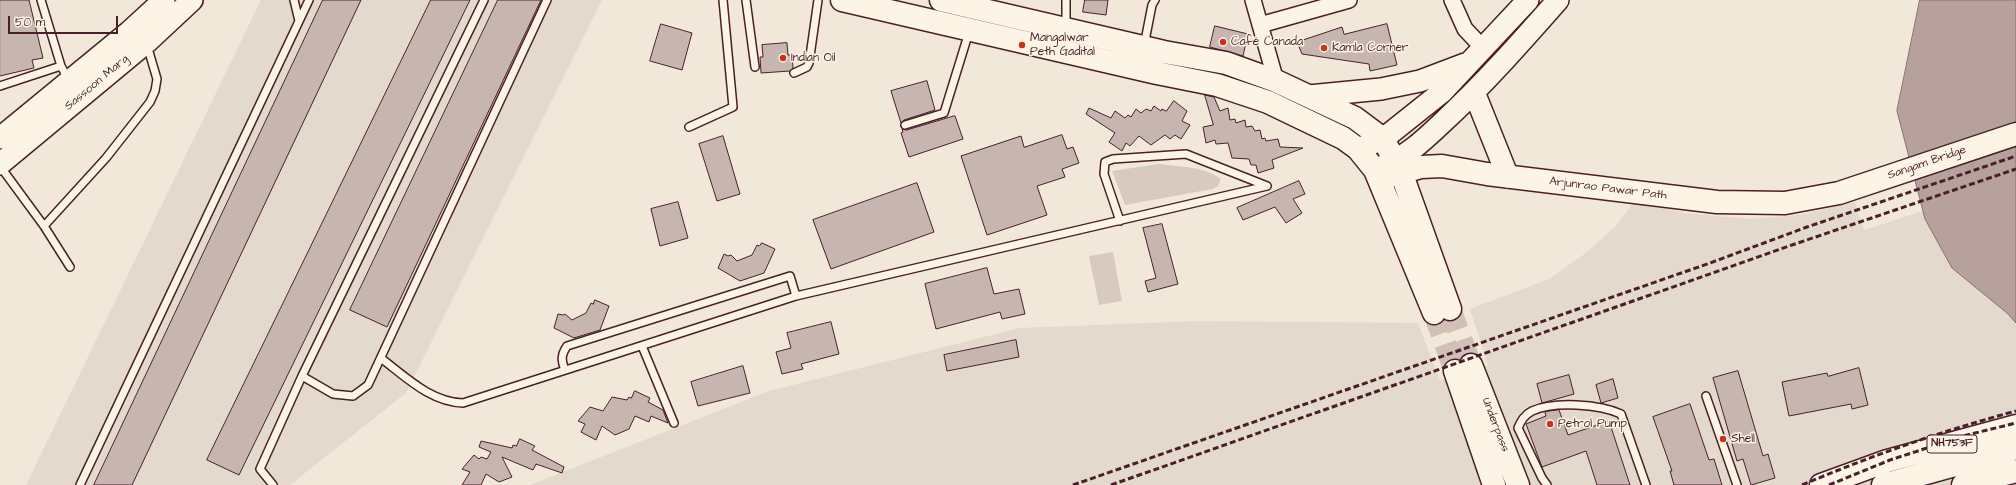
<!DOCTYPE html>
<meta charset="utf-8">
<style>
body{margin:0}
#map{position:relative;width:2016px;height:485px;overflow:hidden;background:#f1e8da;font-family:"Architects Daughter",sans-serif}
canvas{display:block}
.scale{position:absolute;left:8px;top:16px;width:110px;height:18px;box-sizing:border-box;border:2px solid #4a1f2b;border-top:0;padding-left:5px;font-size:12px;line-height:14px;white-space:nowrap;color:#4a1f2b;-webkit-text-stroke:3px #fcf5e5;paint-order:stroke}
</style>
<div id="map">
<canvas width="2016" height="485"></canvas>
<div class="scale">50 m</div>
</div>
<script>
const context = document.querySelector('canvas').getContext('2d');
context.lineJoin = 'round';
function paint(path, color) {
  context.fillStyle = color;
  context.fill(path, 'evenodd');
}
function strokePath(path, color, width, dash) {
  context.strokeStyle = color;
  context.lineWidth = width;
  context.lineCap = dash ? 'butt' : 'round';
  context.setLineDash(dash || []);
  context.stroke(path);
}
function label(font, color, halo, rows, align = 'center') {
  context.font = font + ' "Architects Daughter",sans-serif';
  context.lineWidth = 3;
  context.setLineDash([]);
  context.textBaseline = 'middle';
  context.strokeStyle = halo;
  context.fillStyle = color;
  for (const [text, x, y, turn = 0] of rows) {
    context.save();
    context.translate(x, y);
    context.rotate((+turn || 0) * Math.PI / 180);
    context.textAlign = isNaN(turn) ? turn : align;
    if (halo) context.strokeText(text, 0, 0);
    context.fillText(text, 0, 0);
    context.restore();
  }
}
paint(new Path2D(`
 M 261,0 L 602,0 L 406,393 L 290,485 L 26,485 Z
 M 1636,199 L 1684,213 L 1750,219 L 1799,215 L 1855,202 L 1864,230 L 1923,211 L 1952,268 L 2007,313 L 2016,323 L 2016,485 L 530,485 L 769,391 L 1020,328 L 1197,321 L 1418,323 L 1440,380 L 1488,365 L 1470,309 L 1549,279 L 1583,255 L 1616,226 Z`), '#e4d9cd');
paint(new Path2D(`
 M 1159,164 C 1181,167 1203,166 1221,179 L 1218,186 L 1213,189 L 1125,205 L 1112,171 Z
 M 1113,252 L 1122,301 L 1099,305 L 1089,256 Z`), '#d8cac0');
const water = new Path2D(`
 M 1920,0 L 2016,0 L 2016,323 L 2007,313 L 1952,268 L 1925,219 L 1897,111 Z`);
paint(water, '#b6a19c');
strokePath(water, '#8b6d6f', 1);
const building = new Path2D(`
 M 0,0 L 29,0 L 43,58 L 32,60 L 34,68 L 0,76 Z
 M 323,0 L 361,0 L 132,485 L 94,485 Z
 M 431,0 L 470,0 L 239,475 L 207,460 Z
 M 498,0 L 541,0 L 387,327 L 350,310 Z
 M 1085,0 L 1108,0 L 1106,15 L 1083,12 Z
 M 661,24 L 692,33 L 682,70 L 650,61 Z
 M 1387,24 L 1397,65 L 1370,71 L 1369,64 L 1302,54 L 1297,42 L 1342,27 L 1344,34 Z
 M 1215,26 L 1248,34 L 1243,56 L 1210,47 Z
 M 787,43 L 788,55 L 792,55 L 793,68 L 790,71 L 761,73 L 760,57 L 763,57 L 762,45 Z
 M 927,81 L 935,110 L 904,120 L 901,123 L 891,91 Z
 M 1205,95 L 1214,97 L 1220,111 L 1228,108 L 1230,120 L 1235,119 L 1236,123 L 1245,120 L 1246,127 L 1252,126 L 1255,131 L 1260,130 L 1262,139 L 1265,138 L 1266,141 L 1278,139 L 1280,147 L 1303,148 L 1272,160 L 1274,168 L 1258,173 L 1256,165 L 1251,165 L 1249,159 L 1232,158 L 1228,143 L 1216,144 L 1215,140 L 1206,143 L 1203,127 L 1213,125 Z
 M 1174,101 L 1187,111 L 1182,121 L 1190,125 L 1181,139 L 1175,135 L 1170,139 L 1165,135 L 1151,145 L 1139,136 L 1130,146 L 1126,143 L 1122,151 L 1109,142 L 1115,133 L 1086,114 L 1089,108 L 1111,118 L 1115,111 L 1125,118 L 1128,115 L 1131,117 L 1136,109 L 1141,113 L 1146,109 L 1151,111 L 1154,106 L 1161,111 L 1162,109 L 1166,111 Z
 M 955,116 L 963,139 L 909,157 L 901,133 L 903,132 L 902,129 L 906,130 Z
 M 1062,135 L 1067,149 L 1073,147 L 1079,163 L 1062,169 L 1065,177 L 1037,186 L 1047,215 L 987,235 L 961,156 L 1021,136 L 1024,147 Z
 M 723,136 L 740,194 L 717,201 L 699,144 Z
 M 1299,181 L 1305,194 L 1293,199 L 1302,213 L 1286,223 L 1275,207 L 1243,220 L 1237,208 Z
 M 917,183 L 934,232 L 831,269 L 813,220 Z
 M 678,202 L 688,238 L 660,246 L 651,209 Z
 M 1162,224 L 1178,284 L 1148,292 L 1145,281 L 1156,278 L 1143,228 Z
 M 762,243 L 775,249 L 764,273 L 740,281 L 718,268 L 724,254 L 728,256 L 731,255 L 737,261 L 752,255 L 757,245 L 759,246 Z
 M 987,268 L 994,294 L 1019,289 L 1025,314 L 1002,319 L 1000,312 L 936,329 L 925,284 Z
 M 595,300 L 609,306 L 600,330 L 574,338 L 554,328 L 558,314 L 563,315 L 565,314 L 572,320 L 586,313 L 591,303 L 593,304 Z
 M 831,322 L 839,354 L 801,364 L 803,369 L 782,374 L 776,352 L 791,348 L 787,333 Z
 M 1016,340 L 1019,357 L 947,371 L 944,355 Z
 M 743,366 L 750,393 L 698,406 L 691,382 Z
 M 1859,368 L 1868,405 L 1852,409 L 1851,404 L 1789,416 L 1782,382 L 1827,373 L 1828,376 Z
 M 1738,371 L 1763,456 L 1768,454 L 1775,478 L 1751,485 L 1743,459 L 1737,461 L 1713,378 Z
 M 1569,375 L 1574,394 L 1542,403 L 1537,384 Z
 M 1613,379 L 1618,398 L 1601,403 L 1596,385 Z
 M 635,391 L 650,398 L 648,402 L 663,410 L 668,423 L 651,416 L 649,422 L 635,416 L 629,429 L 615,435 L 602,426 L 596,440 L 581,432 L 585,424 L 578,421 L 590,407 L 603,411 L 612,397 L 627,400 L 629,397 L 631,398 Z
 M 1690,404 L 1709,460 L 1714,459 L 1722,485 L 1674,485 L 1670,471 L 1672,471 L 1653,417 Z
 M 1559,410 L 1568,435 L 1609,421 L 1630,485 L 1597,485 L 1586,451 L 1542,467 L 1526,424 L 1546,416 L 1545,412 Z
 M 520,439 L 535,446 L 532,450 L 564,467 L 562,473 L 536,464 L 533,470 L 502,457 L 512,477 L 499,482 L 486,474 L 481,485 L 462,485 L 470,472 L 462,469 L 474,455 L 479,459 L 481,457 L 487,459 L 491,452 L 479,447 L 481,441 L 512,448 L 513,445 L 516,446 Z`);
paint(building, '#c7b6af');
strokePath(building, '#4a1f2b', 1);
strokePath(new Path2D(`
 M 1450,309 L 1471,365
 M 1434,313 L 1455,371`), '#d0c0b7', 22, [22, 11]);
const service = new Path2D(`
 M 41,0 L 61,66 L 68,79
 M 294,0 L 299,21
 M 746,0 L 755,67
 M 1066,0 L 1066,27
 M 1144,46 L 1152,5 L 1155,0
 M 794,73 L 807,67 L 809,63 L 818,0
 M 0,86 L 61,66
 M 905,125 L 944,113 L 969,32
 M 689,127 L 733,107 L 723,0
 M 0,166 L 44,226 L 70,267
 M 1120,221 L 1104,174 L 1105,162 L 1113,159 L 1186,154 L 1267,186
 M 44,226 L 106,158 L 150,102 L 155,91 L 157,79 L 147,45
 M 642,346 L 674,423
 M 382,359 C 407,378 431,402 463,403 L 796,296 L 1267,186
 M 565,370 C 561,360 561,355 567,346 L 790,276 L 796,296
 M 302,376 L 333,394 L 353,396 L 368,385 L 547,0
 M 1706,396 L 1737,485
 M 80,485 L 309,0
 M 273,485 L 260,469 L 302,376 L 484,0
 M 1547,485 L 1542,478 L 1518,428 C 1521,421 1524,415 1532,411 C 1554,401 1599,404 1621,414 L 1646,485`);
const minor = new Path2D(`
 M 1253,0 L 1276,81
 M 1452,0 L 1465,29 L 1484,49
 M 1260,25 L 1349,0`);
const secondary = new Path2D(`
 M 1474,92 L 1508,177
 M 1309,96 L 1381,89 L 1420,81 L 1465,64
 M 0,138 L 129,32 L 164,0
 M 1358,149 L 1383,139 L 1442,92 L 1528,0
 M 0,164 L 147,42 L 192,0
 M 1379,168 C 1405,158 1423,141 1443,122 C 1484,84 1521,42 1558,0`);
const primary = new Path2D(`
 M 842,0 L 1157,73 L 1217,85 L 1268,102 L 1343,138 L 1358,149 L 1375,170 L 1434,313
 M 941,0 L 1164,52 L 1226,63 L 1276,81 L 1355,118 L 1383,139 L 1401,172 L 1450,309
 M 1379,179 L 1421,167 L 1442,166 L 1487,174 L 1717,202 L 1785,203 L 1839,193 L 2016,134
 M 1471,365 L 1518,485
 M 1455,371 L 1494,485`);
const trunk = new Path2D(`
 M 1821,485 L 1887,461 L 2016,426
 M 1883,485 L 2016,448
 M 1963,485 L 2016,471`);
strokePath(service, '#4a1f2b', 10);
strokePath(minor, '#4a1f2b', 18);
strokePath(secondary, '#4a1f2b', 24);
strokePath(primary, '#4a1f2b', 25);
strokePath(trunk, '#4a1f2b', 25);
strokePath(service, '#fcf5e5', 7);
strokePath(minor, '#fcf5e5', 15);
strokePath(secondary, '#fcf5e5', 21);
strokePath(primary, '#fcf5e5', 22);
strokePath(trunk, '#fcf5e5', 22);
strokePath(new Path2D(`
 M 1073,485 L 1710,263 L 1807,227 L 2016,156
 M 1111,485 L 1792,245 L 2016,169
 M 1802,485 C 1873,455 1942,431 2016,411
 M 1829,485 L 1890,460 L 1967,435 L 2016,423`), '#4a1f2b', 3, [6, 3]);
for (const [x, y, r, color] of [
 [1223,42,4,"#c8321e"],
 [1022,45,4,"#c8321e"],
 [1324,48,4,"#c8321e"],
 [783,58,4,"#c8321e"],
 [1550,424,4,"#c8321e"],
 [1723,439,4,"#c8321e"]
]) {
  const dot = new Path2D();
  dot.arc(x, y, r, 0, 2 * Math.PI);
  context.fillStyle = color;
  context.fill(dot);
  strokePath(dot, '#fcf5e5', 1.5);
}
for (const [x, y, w] of [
 [1952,444,50]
]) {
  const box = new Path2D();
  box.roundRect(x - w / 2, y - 9, w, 18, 3);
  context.fillStyle = '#fcf5e5';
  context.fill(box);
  strokePath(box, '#4a1f2b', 1);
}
label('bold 11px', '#4a1f2b', null, [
 ["NH753F",1952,444]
]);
label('12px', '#4a1f2b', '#fcf5e5', [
 ["Mangalwar",1030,38],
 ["Peth Gadital",1030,52],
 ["Café Canada",1231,42],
 ["Kamla Corner",1332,48],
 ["Indian Oil",791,58],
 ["Petrol Pump",1558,424],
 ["Shell",1731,439]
], 'left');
label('12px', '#4a1f2b', '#fcf5e5', [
 ["Sassoon Marg",97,83,-40],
 ["Sangam Bridge",1927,163,-19],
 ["Arjunrao Pawar Path",1608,189,7],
 ["Underpass",1495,425,69]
]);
</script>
